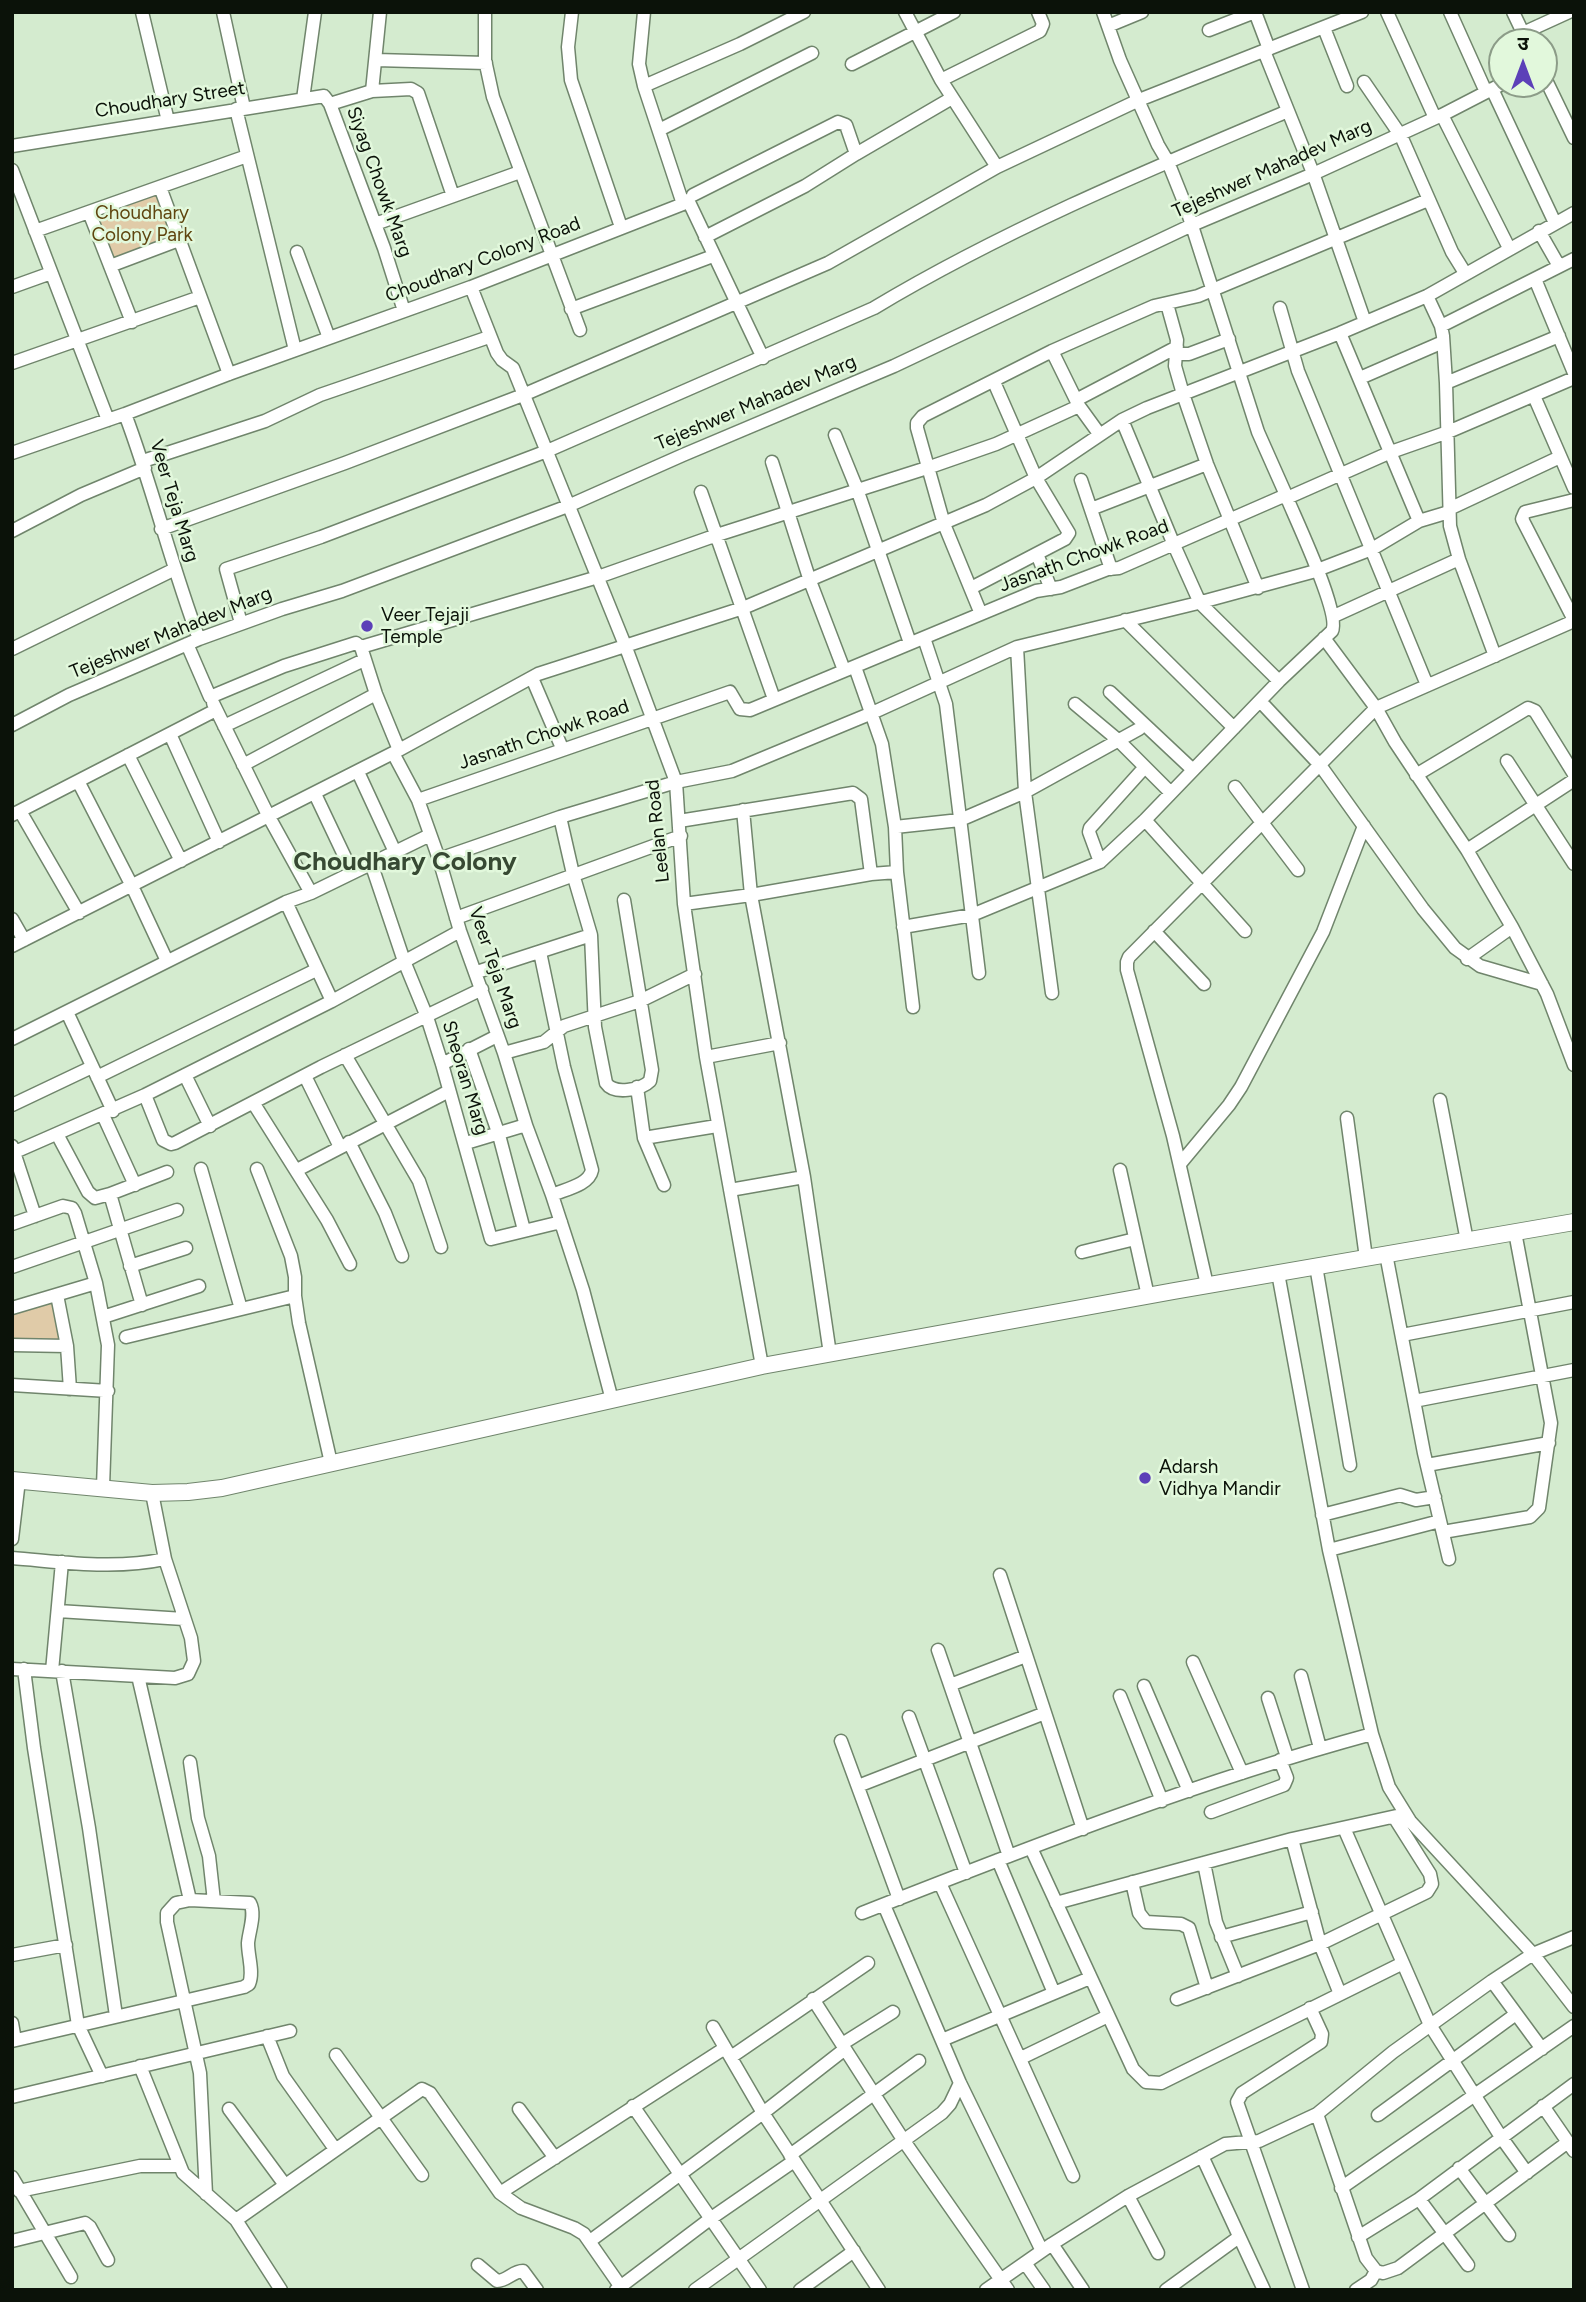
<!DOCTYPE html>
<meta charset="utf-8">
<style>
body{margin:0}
#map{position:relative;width:1586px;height:2302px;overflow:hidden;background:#d4ebcf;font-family:Figtree,"Noto Sans Devanagari",sans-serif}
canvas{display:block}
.frame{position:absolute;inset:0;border:14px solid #0b1209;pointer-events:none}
.north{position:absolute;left:1488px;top:28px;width:70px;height:70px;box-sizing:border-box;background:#e2f8dc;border:2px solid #8c9c88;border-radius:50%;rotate:0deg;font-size:19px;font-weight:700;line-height:28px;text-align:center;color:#0b1209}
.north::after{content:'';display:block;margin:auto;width:24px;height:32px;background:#5c40b8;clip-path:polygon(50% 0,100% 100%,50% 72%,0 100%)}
</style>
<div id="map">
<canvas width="1586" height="2302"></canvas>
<div class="frame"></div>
<div class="north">उ</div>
</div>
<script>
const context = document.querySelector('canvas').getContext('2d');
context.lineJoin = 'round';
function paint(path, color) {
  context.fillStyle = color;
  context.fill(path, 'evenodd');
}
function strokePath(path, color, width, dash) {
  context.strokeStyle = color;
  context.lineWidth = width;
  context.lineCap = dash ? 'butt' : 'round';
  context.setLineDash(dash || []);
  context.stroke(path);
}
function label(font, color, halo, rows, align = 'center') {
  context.font = font + ' Figtree,sans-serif';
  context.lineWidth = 5;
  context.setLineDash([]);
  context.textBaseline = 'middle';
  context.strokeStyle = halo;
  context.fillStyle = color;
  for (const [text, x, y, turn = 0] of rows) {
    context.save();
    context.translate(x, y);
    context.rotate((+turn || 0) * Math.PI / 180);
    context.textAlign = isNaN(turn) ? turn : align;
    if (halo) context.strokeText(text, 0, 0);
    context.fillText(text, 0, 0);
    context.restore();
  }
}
paint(new Path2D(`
 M 157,191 L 176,239 L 111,260 L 94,216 Z
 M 57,1295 L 67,1346 L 12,1345 L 12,1308 Z`), '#e0cba8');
const minor = new Path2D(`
 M 142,12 L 168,121
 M 223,12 L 244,108
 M 380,12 L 372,91 L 330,104 L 384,248 L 404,311
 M 485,12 L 485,60 L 493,97 L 580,330
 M 572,12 L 568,47 L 571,80 L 621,227
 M 644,12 L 639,64 L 644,86
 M 905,12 L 941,80 L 997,167
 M 1387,12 L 1435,118
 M 1450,12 L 1486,92
 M 1513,12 L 1523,33
 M 1108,26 L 1142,12
 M 1324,28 L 1347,86
 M 1209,30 L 1255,12 L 1269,49
 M 1527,42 L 1523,33 L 1569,12
 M 1264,51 L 1313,173 L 1365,322
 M 376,60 L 486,63
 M 852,64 L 954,12
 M 1544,76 L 1574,138
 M 941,80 L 1040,31 L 1043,24 L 1038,12
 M 1364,82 L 1401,136 L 1452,252 L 1465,273
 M 1492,89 L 1555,223
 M 372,91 L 411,89 L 418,93 L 453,196
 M 303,99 L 315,12
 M 236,109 L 295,350
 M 1442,115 L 1509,248
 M 661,129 L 812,53
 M 12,146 L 324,96 L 330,104
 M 12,170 L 108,420
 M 160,187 L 229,374
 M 693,195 L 838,122 L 846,125 L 856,154
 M 688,200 L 763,358
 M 89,212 L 132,322
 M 378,223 L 520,172
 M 35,231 L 247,156
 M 1539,231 L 1559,266
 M 705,237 L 805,186 L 856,154 L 952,98
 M 297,252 L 329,338
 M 110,266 L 179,240
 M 1535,279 L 1574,373
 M 12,287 L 51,273
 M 471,287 L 497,353 L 502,360 L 513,368 L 625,645 L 676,782 L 684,904 L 706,1057 L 762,1366
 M 1427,296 L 1441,326 L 1443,336 L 1446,383 L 1450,526 L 1459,559 L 1495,656
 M 1167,304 L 1177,340 L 1175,366 L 1183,394 L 1207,464 L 1258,588
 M 1280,308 L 1298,371 L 1427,685
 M 571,309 L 713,256
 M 1441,326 L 1574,259
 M 1340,333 L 1419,521
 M 1052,351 L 1079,406 L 1100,435
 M 1176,354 L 1189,354 L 1229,339
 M 12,363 L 200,297
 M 1360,378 L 1443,342
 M 1446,383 L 1559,336
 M 1534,396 L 1574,488
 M 1076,400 L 1177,347
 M 125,414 C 153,488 171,565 199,639
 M 1122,420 L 1174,545 L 1200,603 L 1279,681
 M 835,435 L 857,489 L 910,643
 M 12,453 L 125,414 L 229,374 L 471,287 L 683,204 L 644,86 L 740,44 L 804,12
 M 143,461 L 265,421 L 320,395 L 489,337
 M 772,462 L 810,581 L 844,670
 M 1081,480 L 1111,569
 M 701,492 L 774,699
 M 1574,500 L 1525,512 L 1522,519 L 1574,620
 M 1091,509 L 1207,464
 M 1449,509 L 1560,457
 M 161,529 L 345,463 L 523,395 L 828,263 L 997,167 L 1139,100 L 1362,12
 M 12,531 L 81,495 L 145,468
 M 1037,554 L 1051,589
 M 971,588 L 1065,539 L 1069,533 L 1036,478 L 994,382
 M 981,614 L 944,524 L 917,428 L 917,423 L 923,416 L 1052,351 L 1122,320 L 1154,306 L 1198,296 L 1428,200
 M 1334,616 L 1459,559
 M 1125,620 L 1234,728
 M 241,623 L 226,569 L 321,537 L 547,451 L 874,308 C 1004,230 1148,170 1288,111
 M 924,638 L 946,704 L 979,973
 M 1324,638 L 1376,708 L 1395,742 L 1467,850 L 1512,927 L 1547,994 L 1574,1065
 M 187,644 L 210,697 L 284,666 L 356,643 L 361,647 L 376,694 L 399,750 L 393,753 L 418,800 L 439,859 L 460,931 L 504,1053 L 526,1125 L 552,1195 L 583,1290 L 612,1400
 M 361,647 L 598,577 L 717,535 L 930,467 L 996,444 L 1079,406
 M 1017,647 L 1025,792 L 1052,993
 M 12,649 L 175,569
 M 855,667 L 882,744 L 895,827 L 897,872 L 913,1007
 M 532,678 L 562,748
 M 1110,692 L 1193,770
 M 1260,701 L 1320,765 L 1423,909 L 1455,948 L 1480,966 L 1542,984
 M 213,703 L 269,817 L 311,893
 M 1075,704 L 1118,740 L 1171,793
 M 12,725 L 69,695 L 199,639 L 282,609 L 342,591 L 568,506 L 683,455 L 894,366 L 1192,225 L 1313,174 L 1442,115 L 1502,84
 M 224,726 L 364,660
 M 170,734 L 219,842
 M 399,750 L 538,674 L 743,608 L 986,505 L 1036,478 L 1122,420 L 1147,408 L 1340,333 L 1427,296 L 1574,213
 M 128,755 L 181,861
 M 1507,761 L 1574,864
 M 243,765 L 376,694
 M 358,772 L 395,852
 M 1416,775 L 1528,708 L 1535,711 L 1574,774
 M 78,781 L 132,886 L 167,961
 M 1235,787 L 1298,870
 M 315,794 L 352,872
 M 418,800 L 730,692 L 740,709 L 750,710 L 1036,591 L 1061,587 L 1108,569 L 1119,568 L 1286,495 L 1258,432 L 1186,207 L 1168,162 L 1158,145 L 1120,60 L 1103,12
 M 743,810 L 751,895 L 804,1177 L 830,1354
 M 20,811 L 79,913
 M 12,815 L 216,710
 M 1145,820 L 1245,931
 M 679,821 L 853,793 L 861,799 L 871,874
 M 895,827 L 960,820 L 1025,792 L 1139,729
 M 1467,850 L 1574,780
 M 439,859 L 560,817 L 676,782 L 732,771 L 872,713 L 1017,647 L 1194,604 L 1312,572 L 1372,549 L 1419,521 L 1449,512
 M 1100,862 L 1089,832 L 1090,828 L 1144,768
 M 371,863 L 404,961 L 427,1017 L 442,1064 L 491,1239 L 561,1222
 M 286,902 L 332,1001
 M 684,904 L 751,895 L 871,874 L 897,872
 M 456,918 L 681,836
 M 12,919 L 24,940
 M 903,927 L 972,915 L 1100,862 L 1145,820 L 1279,681 L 1332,631 C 1341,614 1296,520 1287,498 L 1391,452 L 1448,432 L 1574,378
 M 1154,931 L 1204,984
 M 591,935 L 595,1027 L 606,1083 C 614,1095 641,1090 650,1081 L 652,1070 L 624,900
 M 12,946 L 393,753
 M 540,952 L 564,1067 L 592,1170 C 589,1185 566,1189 552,1195
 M 1467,959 L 1512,927
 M 477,972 L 591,935 L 573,874 L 560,817
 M 67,1012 L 113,1111
 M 12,1039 L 286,902 L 311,893 L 430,835
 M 469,1049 L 499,1135 L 524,1230
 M 504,1053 L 544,1042 L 564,1026 L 640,1001 L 695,974
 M 345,1055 L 419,1181 L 441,1247
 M 706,1057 L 780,1043
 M 442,1064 L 497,1036
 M 185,1075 L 210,1126
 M 305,1076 L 340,1147
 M 97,1077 L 316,970
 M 637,1087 L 644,1138 L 664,1185
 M 145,1095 L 163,1140 L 171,1144 L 175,1143 L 321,1067 L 482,989
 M 1440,1100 L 1467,1241
 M 254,1104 L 327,1220 L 350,1264
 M 12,1105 L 92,1067
 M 103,1115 L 135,1185
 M 1347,1118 L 1366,1258
 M 57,1134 L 88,1192 L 95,1198 L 110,1194 L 167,1172
 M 644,1138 L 717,1126
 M 349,1142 L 385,1213 L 402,1256
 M 466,1143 L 526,1125
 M 12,1146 L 35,1216
 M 15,1152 L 145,1095 L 332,1001 L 460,931
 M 1180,1164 L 1229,1105 L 1241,1087 L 1323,932 L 1364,826
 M 201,1169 L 241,1309
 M 257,1169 L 291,1256 L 295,1277 L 295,1296 L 299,1323 L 331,1463
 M 297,1170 L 449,1091
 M 1120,1170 L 1148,1296
 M 730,1190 L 804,1177
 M 110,1194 L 142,1305
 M 12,1224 L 63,1206 L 72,1208 L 75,1213 L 96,1283 L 108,1345 L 103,1487
 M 1082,1252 L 1135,1239
 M 1386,1254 L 1424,1453 L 1449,1559
 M 130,1266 L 186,1248
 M 1316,1266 L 1350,1465
 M 12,1267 L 177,1210
 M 1278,1273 L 1329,1550 L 1372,1734 L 1389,1787 L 1410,1821 L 1533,1954 L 1574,2007
 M 1207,1285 L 1173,1136 L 1127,970 L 1127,962 L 1129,957 L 1376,708 L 1574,621
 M 57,1295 L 67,1346 L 70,1389
 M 12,1308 L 96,1283
 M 103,1317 L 199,1286
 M 1402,1335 L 1574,1302
 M 126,1337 L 295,1296
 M 12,1345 L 67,1346
 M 12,1385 L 108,1391
 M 1414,1401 L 1574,1370
 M 1427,1465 L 1549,1443
 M 1322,1515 L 1400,1495 L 1416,1500 L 1435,1497
 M 1443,1532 L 1530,1517 L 1539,1508 L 1551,1423 L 1515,1232
 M 12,1539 L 19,1480
 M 1329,1550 L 1440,1521
 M 12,1558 C 64,1562 114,1570 165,1559
 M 1000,1575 L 1083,1829
 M 58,1611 L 184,1619
 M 938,1650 L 1009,1856
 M 1193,1662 L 1242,1773
 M 12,1669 L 175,1678 L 188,1674 L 194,1661 L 191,1638 L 165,1559 L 152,1493
 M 24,1669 L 34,1748 L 78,2025 L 102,2076
 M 52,1671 L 62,1562
 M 62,1671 L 89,1828 L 116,2016
 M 138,1676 L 190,1900
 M 1301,1676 L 1320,1748
 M 950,1685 L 1026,1656
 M 1144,1686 L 1189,1791
 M 1120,1696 L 1162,1801
 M 1268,1698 L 1287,1757
 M 909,1717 L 966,1873
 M 841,1741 L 899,1899
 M 190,1762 L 198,1818 L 209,1856 L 214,1901
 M 858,1786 L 1045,1713
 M 1211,1812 L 1284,1785 L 1287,1778 L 1280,1760
 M 1344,1828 L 1430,2025 L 1501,2137 L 1527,2173
 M 1292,1839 L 1320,1944 L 1340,1994
 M 1031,1848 L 1133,2069 L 1146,2082 L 1161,2083 L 1403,1963
 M 998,1860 L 1054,1993
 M 1204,1863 L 1216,1922 L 1238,1976
 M 1132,1882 L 1139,1913 L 1146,1922 L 1181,1924 L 1189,1928 L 1207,1988
 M 940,1883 L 1073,2176
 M 1056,1903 L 1292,1839 L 1401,1815
 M 884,1905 L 960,2083 L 1042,2251
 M 862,1913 C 1030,1847 1199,1781 1372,1734
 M 1221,1937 L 1312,1912
 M 12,1955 L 66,1945
 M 1492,1981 L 1542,2049
 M 813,1999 L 904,2141 L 1008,2290
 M 1177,1999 L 1320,1944 L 1427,1892 L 1432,1884 L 1430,1874 L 1394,1817
 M 12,2023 L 15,2040
 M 713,2027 L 763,2113 L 879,2290
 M 267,2036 L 283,2076 L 335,2149
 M 942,2040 L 1090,1978
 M 12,2041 L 244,1987 L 249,1984 C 254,1972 248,1957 248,1943 C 249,1931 256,1914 250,1903 L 190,1900 L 176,1903 L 167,1913 L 167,1922 L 200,2073 L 206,2194
 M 842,2044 L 893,2012
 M 336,2055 L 422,2175
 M 731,2057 L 868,1963
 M 1021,2058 L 1108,2016
 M 140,2066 L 183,2173 L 236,2220 L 281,2290
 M 12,2097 L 290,2031
 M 633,2106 L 760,2290
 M 1543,2106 L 1574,2151
 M 229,2109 L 285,2185
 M 519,2109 L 555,2158
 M 1317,2114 L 1366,2258 L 1376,2271 L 1383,2273 L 1398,2268 L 1568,2142
 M 1378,2115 L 1516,2014
 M 790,2155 L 919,2061
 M 1202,2156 L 1264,2290
 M 1459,2168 L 1509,2235
 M 12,2177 L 71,2277
 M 1341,2188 L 1574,2026
 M 19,2191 L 140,2166 L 178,2166
 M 500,2193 L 725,2048
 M 1128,2196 L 1158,2253
 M 1419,2199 L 1468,2265
 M 236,2220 L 422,2089 L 430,2093 L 500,2193 L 521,2208 L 574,2228 L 584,2234 L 623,2290
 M 1358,2237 L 1419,2199 L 1574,2084
 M 12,2241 L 85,2223 L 90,2227 L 108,2260
 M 590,2241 L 763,2113 L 845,2049
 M 1052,2244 L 1083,2290
 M 1025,2263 L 1044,2290
 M 478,2265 L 497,2281 C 507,2281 513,2271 523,2271 L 537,2290
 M 616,2290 L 710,2219 L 794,2161
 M 695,2290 L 942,2113 L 950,2104 L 960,2083
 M 800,2290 L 854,2251
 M 986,2290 L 1052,2244 L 1128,2196 L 1225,2144 L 1259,2141 L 1317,2114 L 1393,2052 L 1492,1981 L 1533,1954 L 1574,1937
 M 1166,2290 L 1239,2237
 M 1303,2290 L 1237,2102 L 1242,2093 L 1321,2042 L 1322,2034 L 1310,2008
 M 1356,2290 L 1371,2280 L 1376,2271`);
const secondary = new Path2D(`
 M 12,1480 L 152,1493 L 188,1492 L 222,1488 L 762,1366 L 1174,1291 L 1574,1222`);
strokePath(minor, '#70856c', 15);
strokePath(secondary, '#70856c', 18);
strokePath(minor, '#fff', 12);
strokePath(secondary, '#fff', 16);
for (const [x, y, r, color] of [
 [367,626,7,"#5c40b8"],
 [1145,1478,7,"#5c40b8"]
]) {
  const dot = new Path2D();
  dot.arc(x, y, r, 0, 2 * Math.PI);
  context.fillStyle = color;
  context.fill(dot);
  strokePath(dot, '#e2f8dc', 2.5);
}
label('19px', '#0b1209', '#e2f8dc', [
 ["Choudhary Street",170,100,-9],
 ["Tejeshwer Mahadev Marg",1272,169,-24],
 ["Siyag Chowk Marg",379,182,70],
 ["Choudhary Colony Road",483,260,-21],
 ["Tejeshwer Mahadev Marg",756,403,-23],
 ["Veer Teja Marg",174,501,73],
 ["Jasnath Chowk Road",1084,556,-20],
 ["Tejeshwer Mahadev Marg",171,633,-22],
 ["Jasnath Chowk Road",544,735,-19],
 ["Leelan Road",658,831,-96],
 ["Veer Teja Marg",495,968,71],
 ["Sheoran Marg",465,1078,73]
]);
label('19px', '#5f450f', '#e2f8dc', [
 ["Choudhary",142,213],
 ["Colony Park",142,235]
]);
label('19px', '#0b1209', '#e2f8dc', [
 ["Veer Tejaji",381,615],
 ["Temple",381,637],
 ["Adarsh",1159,1467],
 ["Vidhya Mandir",1159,1489]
], 'left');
label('bold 26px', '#374933', '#e2f8dc', [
 ["Choudhary Colony",405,862]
]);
</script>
